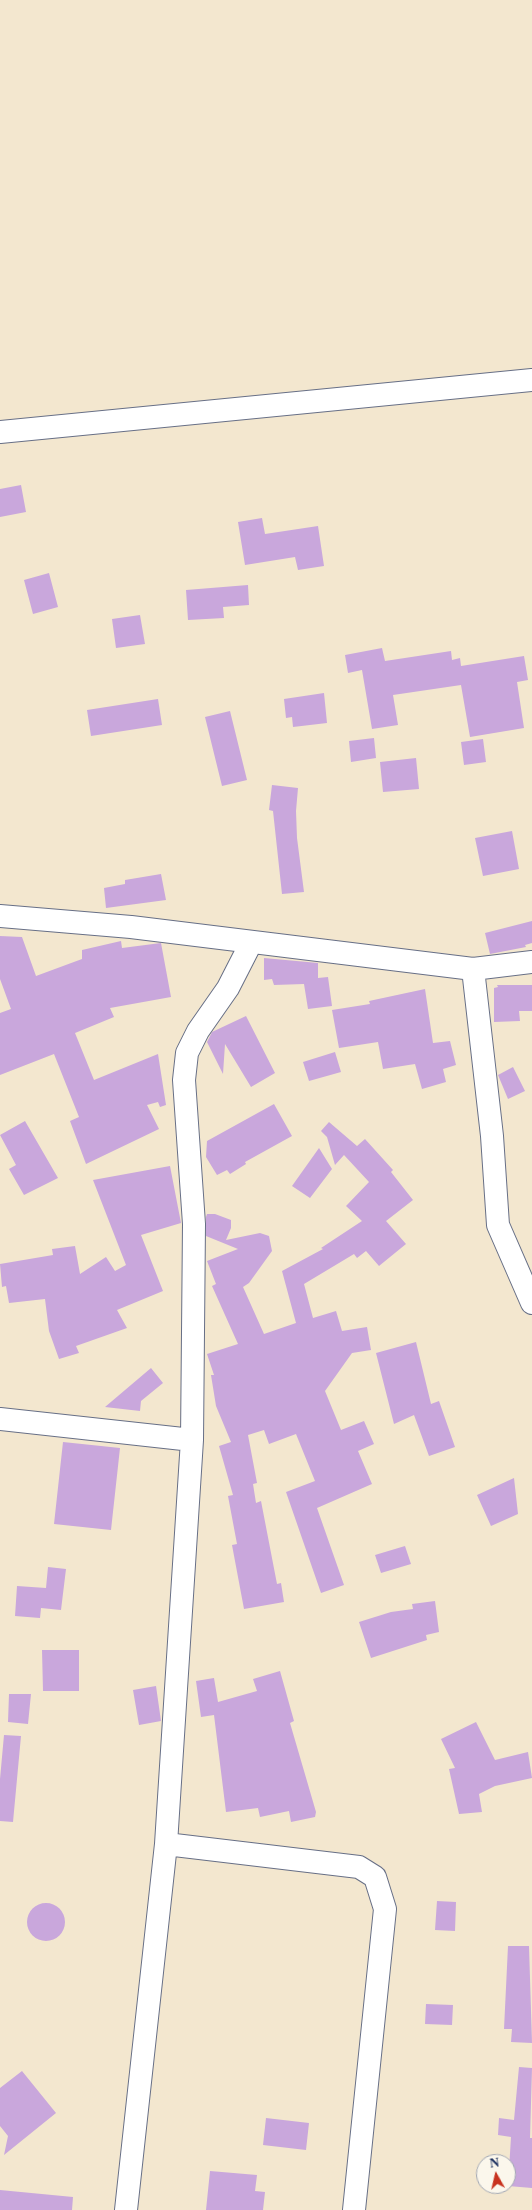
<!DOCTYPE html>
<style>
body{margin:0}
#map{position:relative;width:532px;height:2210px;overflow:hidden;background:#f3e7cf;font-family:"Libre Caslon Text",serif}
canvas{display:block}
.north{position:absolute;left:476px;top:2154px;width:40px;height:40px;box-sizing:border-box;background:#fbf7ec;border:1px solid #a1a7b3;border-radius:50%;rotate:352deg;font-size:11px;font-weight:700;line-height:16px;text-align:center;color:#1b2f5e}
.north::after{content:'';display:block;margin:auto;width:14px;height:18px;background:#c8321e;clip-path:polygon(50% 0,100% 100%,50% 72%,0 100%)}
</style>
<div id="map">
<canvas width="532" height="2210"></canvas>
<div class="north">N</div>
</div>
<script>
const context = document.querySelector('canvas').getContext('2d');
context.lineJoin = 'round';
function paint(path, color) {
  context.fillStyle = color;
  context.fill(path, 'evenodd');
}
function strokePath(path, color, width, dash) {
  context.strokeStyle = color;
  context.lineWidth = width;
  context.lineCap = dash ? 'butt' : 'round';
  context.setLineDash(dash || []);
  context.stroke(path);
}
paint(new Path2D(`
 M 21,485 L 26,512 L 0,517 L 0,489 Z
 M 262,518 L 265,534 L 318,526 L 324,566 L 298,570 L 295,557 L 245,565 L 238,522 Z
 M 49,573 L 58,607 L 33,614 L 24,580 Z
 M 248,585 L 249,605 L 223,607 L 224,618 L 188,620 L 186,590 Z
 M 140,615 L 145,644 L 116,648 L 112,619 Z
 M 382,648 L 385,661 L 451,651 L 452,660 L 460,658 L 461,666 L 524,656 L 528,680 L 517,682 L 524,728 L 470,737 L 461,685 L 393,695 L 398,725 L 372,729 L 362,670 L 348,673 L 345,655 Z
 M 324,693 L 327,723 L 293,727 L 292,717 L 286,718 L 284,699 Z
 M 158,699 L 162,725 L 91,736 L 87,710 Z
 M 230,711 L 247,780 L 222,786 L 205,717 Z
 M 374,738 L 376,758 L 351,762 L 349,741 Z
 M 483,739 L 486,762 L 464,765 L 461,742 Z
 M 416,758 L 419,789 L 383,792 L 380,762 Z
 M 272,785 L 298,788 L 296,811 L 297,838 L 304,892 L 282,894 L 273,811 L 269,810 Z
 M 512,831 L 519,869 L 483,876 L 475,838 Z
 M 161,874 L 166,900 L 106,908 L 104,888 L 125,884 L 125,880 Z
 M 532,921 L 532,943 L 525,945 L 526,947 L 490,954 L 485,933 Z
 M 0,936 L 22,937 L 36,976 L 82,959 L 82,950 L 121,941 L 122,948 L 161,943 L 171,997 L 110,1008 L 114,1017 L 75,1033 L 94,1080 L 158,1054 L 166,1105 L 160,1107 L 158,1102 L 147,1105 L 159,1129 L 86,1164 L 70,1121 L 79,1117 L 54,1054 L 0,1075 L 0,1013 L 11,1009 L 0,979 Z
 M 264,958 L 318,963 L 318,978 L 328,977 L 332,1006 L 308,1009 L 304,984 L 274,985 L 272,979 L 264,980 Z
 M 497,985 L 532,985 L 532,1011 L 519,1011 L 520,1021 L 494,1022 L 494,988 L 498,987 Z
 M 425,989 L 433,1043 L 450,1041 L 456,1065 L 443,1069 L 446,1082 L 422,1089 L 415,1064 L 383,1069 L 378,1042 L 339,1048 L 332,1010 L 370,1004 L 369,1001 Z
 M 246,1016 L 275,1073 L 251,1087 L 225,1044 L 223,1074 L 207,1042 L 212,1032 Z
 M 335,1052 L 341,1072 L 309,1081 L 303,1062 Z
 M 513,1067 L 525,1091 L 508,1099 L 498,1075 Z
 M 274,1104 L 292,1136 L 245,1162 L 246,1164 L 230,1174 L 227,1170 L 217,1175 L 206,1157 L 207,1141 Z
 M 25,1121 L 58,1178 L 24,1195 L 9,1169 L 16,1165 L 0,1135 Z
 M 329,1122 L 357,1146 L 365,1139 L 393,1170 L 391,1172 L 413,1200 L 386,1221 L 406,1244 L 379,1266 L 366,1251 L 357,1258 L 354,1254 L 304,1284 L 313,1318 L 336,1311 L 342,1331 L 367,1327 L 371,1350 L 352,1353 L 325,1391 L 341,1430 L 364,1421 L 374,1444 L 358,1451 L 372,1484 L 317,1508 L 344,1585 L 321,1593 L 286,1492 L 315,1481 L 296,1434 L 269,1444 L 264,1430 L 248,1435 L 257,1483 L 253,1484 L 256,1503 L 261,1501 L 277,1584 L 281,1583 L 284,1602 L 244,1609 L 232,1545 L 237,1544 L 228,1496 L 233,1495 L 219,1446 L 231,1442 L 216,1406 L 211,1375 L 214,1375 L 207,1354 L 238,1344 L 212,1286 L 216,1284 L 207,1261 L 238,1249 L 206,1236 L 206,1217 L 207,1214 L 215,1214 L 231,1220 L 231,1228 L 226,1240 L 260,1233 L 269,1236 L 272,1251 L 249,1283 L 243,1287 L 264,1334 L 296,1323 L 282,1271 L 323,1249 L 321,1248 L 362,1221 L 346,1206 L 369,1182 L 344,1155 L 335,1165 L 327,1137 L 321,1131 Z
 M 319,1148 L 332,1169 L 310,1198 L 292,1186 Z
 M 170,1166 L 181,1223 L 141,1235 L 163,1291 L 117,1310 L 127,1328 L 76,1346 L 79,1353 L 59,1359 L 49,1331 L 45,1299 L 9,1303 L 6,1286 L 2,1287 L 0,1264 L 53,1255 L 52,1249 L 75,1246 L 80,1274 L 106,1257 L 115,1271 L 126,1265 L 93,1180 Z
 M 416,1342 L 431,1404 L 439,1401 L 455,1447 L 429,1456 L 414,1415 L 394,1424 L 376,1353 Z
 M 151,1368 L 163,1383 L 141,1401 L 140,1411 L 105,1407 Z
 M 63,1442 L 120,1448 L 111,1530 L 54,1524 Z
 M 514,1478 L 518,1514 L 491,1526 L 477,1495 Z
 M 405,1546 L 411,1564 L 381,1573 L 375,1555 Z
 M 48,1567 L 66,1569 L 61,1610 L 41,1608 L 40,1618 L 15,1616 L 17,1586 L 46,1588 Z
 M 435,1601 L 439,1632 L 426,1635 L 427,1640 L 371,1658 L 359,1622 L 391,1612 L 413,1609 L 412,1604 Z
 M 42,1650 L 79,1650 L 79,1691 L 43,1691 Z
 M 280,1671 L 294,1721 L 290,1723 L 316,1812 L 315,1817 L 291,1822 L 289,1811 L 260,1817 L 258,1808 L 226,1812 L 214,1715 L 201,1717 L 196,1681 L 214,1678 L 218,1702 L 257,1691 L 253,1679 Z
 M 156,1686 L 161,1721 L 139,1725 L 133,1690 Z
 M 9,1694 L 31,1694 L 28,1724 L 8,1722 Z
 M 476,1722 L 495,1760 L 528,1752 L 532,1778 L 495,1786 L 479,1794 L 482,1812 L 459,1814 L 449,1769 L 455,1768 L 441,1739 Z
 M 4,1735 L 21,1736 L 13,1822 L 0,1821 L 0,1779 Z
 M 437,1901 L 456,1902 L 455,1931 L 435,1930 Z
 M27 1922a19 19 0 1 1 38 0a19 19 0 1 1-38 0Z
 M 508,1946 L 529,1946 L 532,2043 L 511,2042 L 512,2029 L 504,2029 Z
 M 426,2004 L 453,2005 L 452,2025 L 425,2024 Z
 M 519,2067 L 532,2068 L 530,2138 L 532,2138 L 532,2188 L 508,2186 L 511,2137 L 498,2135 L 499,2118 L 514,2120 Z
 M 22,2071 L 56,2113 L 4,2155 L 8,2136 L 0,2126 L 0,2088 Z
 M 266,2118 L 309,2123 L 306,2150 L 263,2145 Z
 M 210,2171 L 257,2175 L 255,2191 L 265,2192 L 263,2210 L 206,2210 Z
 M 0,2190 L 73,2197 L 72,2210 L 0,2210 Z`), '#c9a7dc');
const minor = new Path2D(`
 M 0,916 L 131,927 L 473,969 L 532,962
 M 473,969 L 492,1136 L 498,1225 L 532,1303
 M 0,1419 L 192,1440
 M 166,1844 L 359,1867 L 375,1877 L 385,1909 L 354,2210
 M 126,2210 L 166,1844 L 192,1440 L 194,1224 L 184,1080 L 187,1053 L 198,1031 L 228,988 L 251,943`);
const tertiary = new Path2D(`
 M 0,432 L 532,380`);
strokePath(minor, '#676f86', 24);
strokePath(tertiary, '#676f86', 24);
strokePath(minor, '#fff', 22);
strokePath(tertiary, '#fff', 22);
</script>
